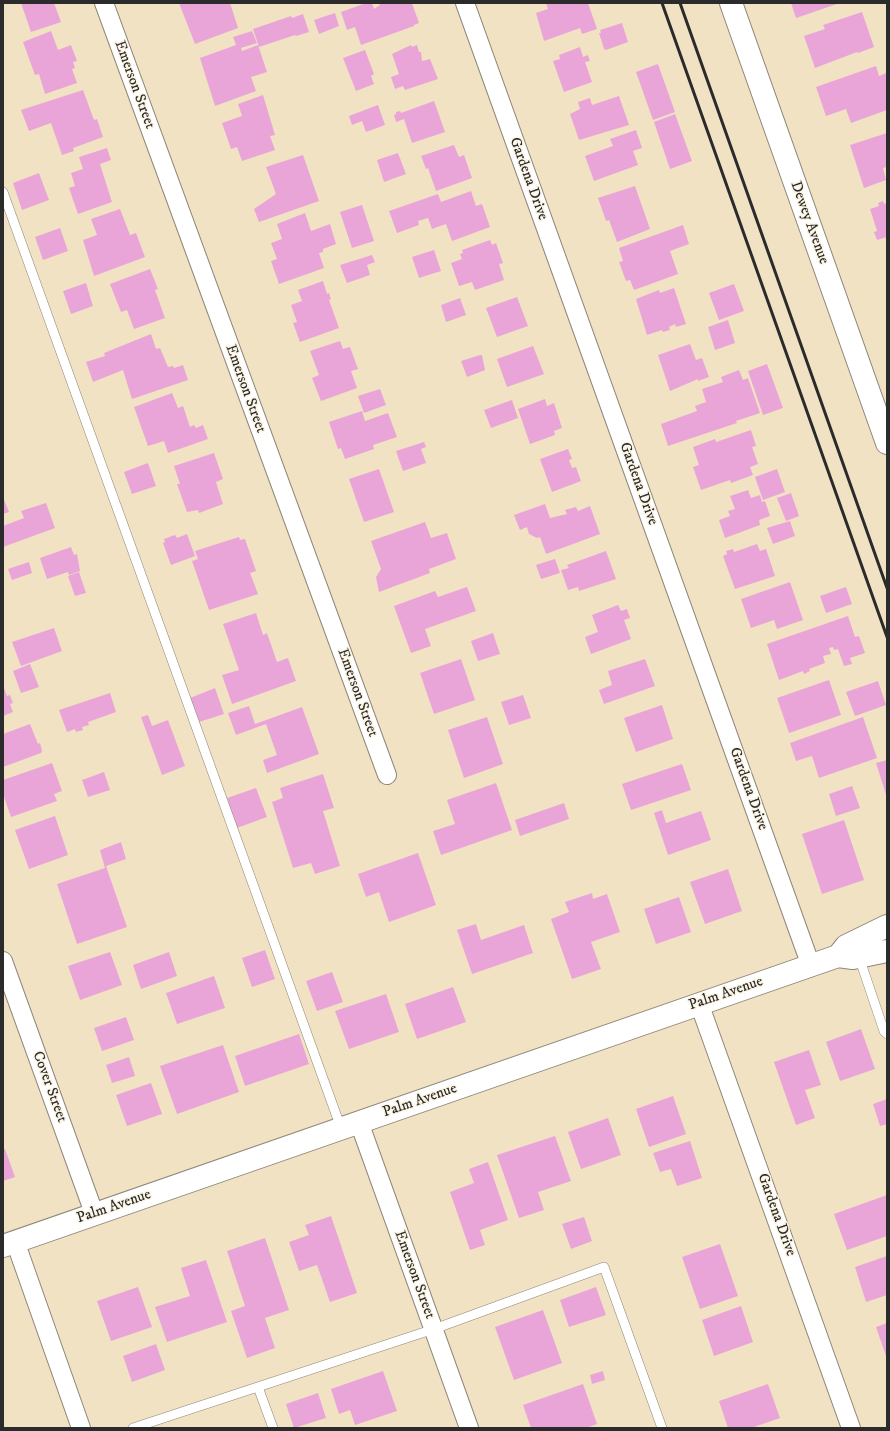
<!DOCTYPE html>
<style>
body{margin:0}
#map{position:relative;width:890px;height:1431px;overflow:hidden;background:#f1e2c4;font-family:"IM FELL DW Pica",serif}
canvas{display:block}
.frame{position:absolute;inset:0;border:4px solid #2b2b2b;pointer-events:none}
</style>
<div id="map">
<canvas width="890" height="1431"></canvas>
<div class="frame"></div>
</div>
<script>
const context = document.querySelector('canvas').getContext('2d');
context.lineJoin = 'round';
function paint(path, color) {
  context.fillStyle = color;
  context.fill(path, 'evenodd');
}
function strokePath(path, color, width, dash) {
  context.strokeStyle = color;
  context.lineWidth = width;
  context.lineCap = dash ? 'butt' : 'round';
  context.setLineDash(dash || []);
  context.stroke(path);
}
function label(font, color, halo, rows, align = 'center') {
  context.font = font + ' "IM FELL DW Pica",serif';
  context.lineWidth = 3;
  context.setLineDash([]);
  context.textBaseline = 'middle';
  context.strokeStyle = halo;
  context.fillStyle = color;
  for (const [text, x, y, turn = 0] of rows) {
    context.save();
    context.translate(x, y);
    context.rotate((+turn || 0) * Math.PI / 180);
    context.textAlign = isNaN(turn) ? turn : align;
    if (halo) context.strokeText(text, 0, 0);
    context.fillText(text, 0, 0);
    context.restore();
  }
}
paint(new Path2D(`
 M 21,3 L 54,3 L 61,22 L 31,32 Z
 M 179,3 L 230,3 L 238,28 L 195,44 Z
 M 366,3 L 372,3 L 374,9 L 380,5 L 379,3 L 412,3 L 419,23 L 414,25 L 414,26 L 361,45 L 355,27 L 347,30 L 341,12 Z
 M 546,3 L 588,3 L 597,29 L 582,34 L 580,28 L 544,41 L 536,13 L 548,9 Z
 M 791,3 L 840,3 L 796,18 Z
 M 862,12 L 874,47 L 858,53 L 857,52 L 815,68 L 804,36 L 825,29 L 823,25 Z
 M 335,13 L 339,26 L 319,34 L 314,20 Z
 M 303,14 L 309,32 L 296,36 L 295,35 L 259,47 L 253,29 L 291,16 L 292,18 Z
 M 622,23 L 628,42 L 606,50 L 604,49 L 599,33 L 601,33 L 600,30 Z
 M 51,31 L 58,50 L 71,45 L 77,61 L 73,62 L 75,68 L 72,69 L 77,83 L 45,94 L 39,74 L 35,75 L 23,42 Z
 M 252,31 L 257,43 L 241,48 L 242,51 L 258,45 L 267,72 L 251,77 L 256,91 L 215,106 L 200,58 L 236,45 L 233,37 Z
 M 411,45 L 412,47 L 417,45 L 419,52 L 421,52 L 422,61 L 430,59 L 438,79 L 405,90 L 403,86 L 395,89 L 391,77 L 399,74 L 392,54 Z
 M 580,47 L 583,57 L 588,55 L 590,61 L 585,62 L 592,82 L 564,92 L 553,61 L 560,59 L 559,55 Z
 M 365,50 L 374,74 L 371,76 L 374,84 L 356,91 L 343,58 Z
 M 658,64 L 675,112 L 653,120 L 636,72 Z
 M 876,66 L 879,76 L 886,73 L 887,75 L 887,110 L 851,123 L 846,109 L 826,116 L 816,87 Z
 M 83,90 L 94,120 L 97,119 L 103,137 L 73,148 L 74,151 L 62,155 L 51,123 L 29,131 L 21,110 Z
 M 263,95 L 275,135 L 270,136 L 275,150 L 242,161 L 237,147 L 231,149 L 222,123 L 242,116 L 238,104 Z
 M 619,96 L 629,125 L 579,140 L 570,114 L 580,109 L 578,102 L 590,98 L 592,105 Z
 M 434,101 L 445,132 L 412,143 L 404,119 L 396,122 L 394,115 L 396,114 L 396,112 L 400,111 L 401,113 Z
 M 378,105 L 385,125 L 366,132 L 362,121 L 352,125 L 349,116 Z
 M 675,114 L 692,161 L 670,169 L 654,122 Z
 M 636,130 L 642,148 L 633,151 L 638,165 L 594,181 L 585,156 L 613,146 L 610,139 Z
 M 887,133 L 887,167 L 883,168 L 886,180 L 864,188 L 850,145 Z
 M 454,145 L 459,157 L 464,155 L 472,178 L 436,191 L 428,168 L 426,169 L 421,156 Z
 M 107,148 L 111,160 L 100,164 L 112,202 L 78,214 L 69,188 L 75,186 L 71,173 L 83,169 L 79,157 Z
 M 398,153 L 406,174 L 384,182 L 377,160 Z
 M 303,155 L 319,201 L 259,222 L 254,209 L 276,194 L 266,167 Z
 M 39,173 L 49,200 L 22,210 L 13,183 Z
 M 635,186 L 650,229 L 617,242 L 609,220 L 606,221 L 598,198 Z
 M 471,191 L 476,206 L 482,204 L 490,227 L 452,241 L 446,224 L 432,229 L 428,218 L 418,221 L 419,225 L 397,233 L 389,211 L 438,194 L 441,202 Z
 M 883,201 L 884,204 L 887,203 L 887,237 L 877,240 L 874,232 L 877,231 L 870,209 L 879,206 L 878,203 Z
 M 362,205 L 374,241 L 352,248 L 340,212 Z
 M 120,209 L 130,235 L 136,233 L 145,257 L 94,276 L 83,240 L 97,235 L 91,219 Z
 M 305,213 L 311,231 L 330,224 L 336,244 L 323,249 L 323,252 L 319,253 L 324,268 L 279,284 L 271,261 L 277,259 L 271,243 L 282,239 L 277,224 Z
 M 683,225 L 689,244 L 670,251 L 678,274 L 634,290 L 630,280 L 626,281 L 619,262 L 623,261 L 619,248 Z
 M 60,228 L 68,251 L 43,260 L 35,237 Z
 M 490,240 L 492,245 L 496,243 L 503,263 L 499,264 L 504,280 L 475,290 L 472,282 L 459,286 L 451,263 L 462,259 L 460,254 L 463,253 L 462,250 Z
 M 434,250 L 441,271 L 419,278 L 412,257 Z
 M 372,255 L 375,262 L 367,265 L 370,275 L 347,283 L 340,265 Z
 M 150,269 L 158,289 L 155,290 L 165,318 L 134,329 L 127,310 L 121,312 L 110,284 Z
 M 323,281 L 327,294 L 329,293 L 331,299 L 329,300 L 339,328 L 300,342 L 293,323 L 297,322 L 291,305 L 302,301 L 298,290 Z
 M 86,283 L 93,306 L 71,314 L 63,291 Z
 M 734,284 L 744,311 L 719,320 L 709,293 Z
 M 674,288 L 686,324 L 676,327 L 675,324 L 669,327 L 670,330 L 663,332 L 662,330 L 647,335 L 636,299 L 659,290 L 660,293 Z
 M 517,297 L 528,326 L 497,337 L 486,308 Z
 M 460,298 L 466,315 L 446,322 L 441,305 Z
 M 728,320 L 735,343 L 715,350 L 708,327 Z
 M 151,334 L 156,349 L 160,348 L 168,367 L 173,366 L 174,368 L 183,365 L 188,380 L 132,399 L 123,370 L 93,382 L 86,362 L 105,356 L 104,353 Z
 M 340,341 L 343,349 L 350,347 L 358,369 L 351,371 L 357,388 L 321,401 L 312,378 L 319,375 L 310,351 Z
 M 690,344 L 696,360 L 702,358 L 709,377 L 698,381 L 698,379 L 670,391 L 658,355 Z
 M 533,346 L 544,374 L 507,387 L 497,359 Z
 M 480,355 L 482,355 L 485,370 L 467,377 L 461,361 Z
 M 767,364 L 783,408 L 763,415 L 748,371 Z
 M 739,370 L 743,380 L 748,378 L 760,413 L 736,421 L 737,423 L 668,446 L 661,424 L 697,411 L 695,406 L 706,402 L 702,389 L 723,382 L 721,377 Z
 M 380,389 L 386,405 L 364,413 L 358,396 Z
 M 172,393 L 178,408 L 183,406 L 190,427 L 194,425 L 196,428 L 203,425 L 208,439 L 168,453 L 164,441 L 148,446 L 134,407 Z
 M 545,399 L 547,406 L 554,403 L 562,428 L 554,431 L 555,435 L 530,444 L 518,409 Z
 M 512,400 L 518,418 L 491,428 L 484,410 Z
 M 362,411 L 365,421 L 388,413 L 397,437 L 373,445 L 374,449 L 345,459 L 341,448 L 338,449 L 329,422 Z
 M 751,430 L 756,446 L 752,447 L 758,464 L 750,467 L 753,475 L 731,483 L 730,480 L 701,490 L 693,467 L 699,465 L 693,447 L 715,439 L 716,442 Z
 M 424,442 L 426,447 L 421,449 L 426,463 L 403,471 L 396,451 Z
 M 568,449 L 572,459 L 569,460 L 572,468 L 576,467 L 581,481 L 552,492 L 540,459 Z
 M 214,453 L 223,479 L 216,482 L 223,504 L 199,513 L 198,510 L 187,512 L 177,484 L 180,484 L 174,466 Z
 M 148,463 L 156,486 L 132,494 L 124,472 Z
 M 379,469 L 394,512 L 364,522 L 349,479 Z
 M 777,469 L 785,492 L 763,500 L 755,477 Z
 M 748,490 L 751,498 L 760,495 L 762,502 L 765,501 L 770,516 L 759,520 L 760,525 L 725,538 L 719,520 L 730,516 L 728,511 L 735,509 L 730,496 Z
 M 791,493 L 799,516 L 786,521 L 777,498 Z
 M 3,497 L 9,512 L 3,514 Z
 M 46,503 L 55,528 L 3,547 L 3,526 L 24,518 L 21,511 Z
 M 545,504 L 550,518 L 567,514 L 565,510 L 576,507 L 578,511 L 590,506 L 600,534 L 546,554 L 540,537 L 537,538 L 529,534 L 527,527 L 520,530 L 514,515 Z
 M 790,521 L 795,536 L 773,544 L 767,528 Z
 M 425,522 L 431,538 L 447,533 L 456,559 L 429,569 L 430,573 L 379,592 L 376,577 L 381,569 L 371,541 Z
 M 187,534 L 195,556 L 171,565 L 163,543 L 165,542 L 164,539 L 175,535 L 177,538 Z
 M 239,537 L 240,540 L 245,539 L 256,571 L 250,573 L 258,594 L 209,610 L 192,561 L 198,559 L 195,551 Z
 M 757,544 L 760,551 L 766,549 L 775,576 L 735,589 L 723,556 L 727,554 L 726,551 L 733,549 L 734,552 Z
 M 71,547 L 74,555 L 77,554 L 80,571 L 69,575 L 68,572 L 47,579 L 40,558 Z
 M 606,551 L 616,579 L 579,591 L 578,587 L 568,590 L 561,570 L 569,568 L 567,565 Z
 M 555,559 L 560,573 L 541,579 L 536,565 Z
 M 29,562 L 32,573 L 12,580 L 8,569 Z
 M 79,572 L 86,593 L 75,596 L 68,576 Z
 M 790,582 L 803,620 L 777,629 L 774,620 L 751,628 L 741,599 Z
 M 467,587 L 476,611 L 425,629 L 431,646 L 411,653 L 394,606 L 435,591 L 438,597 Z
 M 846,587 L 852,604 L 826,613 L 820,596 Z
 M 618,605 L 621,611 L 627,609 L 630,618 L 624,620 L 631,639 L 591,654 L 585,637 L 598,632 L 592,615 Z
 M 256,613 L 263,635 L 267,633 L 277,662 L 288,658 L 296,681 L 232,704 L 222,675 L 239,670 L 223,624 Z
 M 848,616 L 855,637 L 859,636 L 865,653 L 850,658 L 852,664 L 844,666 L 838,649 L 834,650 L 833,647 L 829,648 L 831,654 L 823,656 L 825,663 L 809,669 L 810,671 L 804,674 L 803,671 L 779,680 L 767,644 Z
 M 54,628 L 62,651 L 21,666 L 12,642 Z
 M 493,633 L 500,654 L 478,661 L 471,641 Z
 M 461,659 L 475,700 L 434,714 L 420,673 Z
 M 645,659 L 655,686 L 604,704 L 599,690 L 612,685 L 608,671 Z
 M 30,664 L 39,687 L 21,693 L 13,671 Z
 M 829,680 L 841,715 L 789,733 L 777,698 Z
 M 878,681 L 886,705 L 855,716 L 846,692 Z
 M 3,685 L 7,696 L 10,695 L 13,703 L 10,704 L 13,712 L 3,716 Z
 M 215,688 L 224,714 L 199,722 L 190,698 Z
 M 110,693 L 116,712 L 88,722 L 89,725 L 82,727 L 83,730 L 76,732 L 75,729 L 67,732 L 59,710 Z
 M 523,695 L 531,718 L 509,725 L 501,702 Z
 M 662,705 L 673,739 L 636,752 L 624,718 Z
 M 249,706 L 255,724 L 302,707 L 319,754 L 267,773 L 263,760 L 277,755 L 266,724 L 236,735 L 228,713 Z
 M 148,715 L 152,726 L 168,720 L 185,766 L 162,775 L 141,717 Z
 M 487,717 L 503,764 L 464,778 L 448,730 Z
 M 863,717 L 877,758 L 819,778 L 812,756 L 796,761 L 790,743 Z
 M 30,724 L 38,744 L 40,743 L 42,751 L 41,753 L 3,767 L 3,734 Z
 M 887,760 L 887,798 L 876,763 Z
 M 52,763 L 62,791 L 54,794 L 57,801 L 11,817 L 3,794 L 3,780 Z
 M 682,764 L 691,790 L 631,810 L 622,784 Z
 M 104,772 L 110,790 L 88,797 L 82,780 Z
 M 323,774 L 334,808 L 323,811 L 340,866 L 315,874 L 311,863 L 293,868 L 272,802 L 283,798 L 280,788 Z
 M 496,783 L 512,830 L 441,855 L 433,831 L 455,824 L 447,800 Z
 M 852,786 L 860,808 L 836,816 L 829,794 Z
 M 256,788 L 267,817 L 237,828 L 227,798 Z
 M 564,803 L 569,819 L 520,836 L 515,820 Z
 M 662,810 L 666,823 L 701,811 L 711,840 L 668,855 L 654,813 Z
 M 55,816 L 68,855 L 29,869 L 15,830 Z
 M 844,820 L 864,880 L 822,894 L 802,834 Z
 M 121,842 L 126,859 L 106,866 L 127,927 L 77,944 L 57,884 L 105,868 L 100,850 Z
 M 418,853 L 436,905 L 389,922 L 379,892 L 366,897 L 358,874 Z
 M 728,869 L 742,911 L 705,924 L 690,882 Z
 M 592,893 L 593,899 L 607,894 L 620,932 L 591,942 L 601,969 L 572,979 L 551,919 L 569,912 L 565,902 Z
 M 679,897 L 691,932 L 656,944 L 644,909 Z
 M 476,924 L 481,940 L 524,925 L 533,953 L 472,974 L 457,930 Z
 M 265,950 L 275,979 L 252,987 L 242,958 Z
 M 110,952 L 122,985 L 80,1000 L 68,966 Z
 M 169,952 L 177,976 L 141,989 L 133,965 Z
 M 332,972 L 343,1002 L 317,1011 L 306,981 Z
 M 214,976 L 225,1008 L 177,1024 L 166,993 Z
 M 453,987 L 466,1022 L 417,1039 L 405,1004 Z
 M 386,994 L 399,1032 L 349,1049 L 335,1011 Z
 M 126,1017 L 134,1040 L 102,1051 L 94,1028 Z
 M 861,1029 L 875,1069 L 840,1081 L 826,1042 Z
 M 299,1034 L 309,1064 L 245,1086 L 235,1056 Z
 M 223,1045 L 239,1092 L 177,1114 L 160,1066 Z
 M 809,1050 L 821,1085 L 805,1090 L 815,1118 L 796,1125 L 774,1062 Z
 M 129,1057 L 135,1076 L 112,1083 L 106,1065 Z
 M 151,1083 L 162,1114 L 127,1126 L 116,1095 Z
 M 673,1096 L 686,1134 L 649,1147 L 636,1109 Z
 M 887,1099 L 887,1124 L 880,1126 L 873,1104 Z
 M 608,1118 L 621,1155 L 581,1169 L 568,1132 Z
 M 555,1136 L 571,1181 L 538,1192 L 544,1210 L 519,1218 L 497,1155 Z
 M 690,1141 L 702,1178 L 677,1186 L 671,1169 L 660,1172 L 653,1153 Z
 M 3,1149 L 5,1149 L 15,1177 L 3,1181 Z
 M 488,1162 L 508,1220 L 480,1230 L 485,1245 L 470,1250 L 450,1192 L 474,1183 L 469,1169 Z
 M 887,1195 L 887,1236 L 847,1250 L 834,1214 Z
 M 331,1216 L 357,1293 L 330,1302 L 317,1265 L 299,1271 L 289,1242 L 309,1235 L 305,1225 Z
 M 584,1217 L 592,1241 L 571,1249 L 562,1224 Z
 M 265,1238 L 289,1310 L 265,1318 L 275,1348 L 247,1358 L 231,1311 L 245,1306 L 227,1251 Z
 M 720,1244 L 738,1296 L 700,1309 L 682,1257 Z
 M 887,1256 L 887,1295 L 866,1302 L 855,1267 Z
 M 206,1260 L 227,1322 L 167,1342 L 155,1307 L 190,1296 L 181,1268 Z
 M 138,1287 L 152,1327 L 111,1341 L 97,1301 Z
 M 596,1287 L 606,1315 L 569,1327 L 560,1300 Z
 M 741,1306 L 753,1342 L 714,1356 L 702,1320 Z
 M 543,1310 L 562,1363 L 514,1380 L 495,1327 Z
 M 887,1323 L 887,1359 L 876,1327 Z
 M 156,1344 L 165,1370 L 132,1382 L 123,1356 Z
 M 383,1371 L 397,1411 L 355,1425 L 350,1410 L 339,1414 L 331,1389 Z
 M 603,1371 L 605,1380 L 592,1384 L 590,1375 Z
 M 583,1384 L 597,1424 L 586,1428 L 531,1428 L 523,1405 Z
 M 768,1384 L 780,1418 L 751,1428 L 728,1428 L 719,1401 Z
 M 318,1393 L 326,1418 L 294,1428 L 286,1404 Z`), '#eaa5d8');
const service = new Path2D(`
 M 3,192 L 341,1128
 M 859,957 L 884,1031 L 887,1034
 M 258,1387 L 273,1428
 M 133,1428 L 434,1329 L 604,1267 L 662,1428`);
const minor = new Path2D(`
 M 104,3 L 387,775
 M 465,3 L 811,966
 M 3,961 L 94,1213
 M 699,1003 L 851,1428
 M 359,1122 L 469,1428
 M 15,1241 L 81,1428`);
const tertiary = new Path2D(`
 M 731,3 L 887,443
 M 838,956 L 846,946 L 887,926
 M 3,1246 L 838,956 L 853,958 L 887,951`);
strokePath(service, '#8e8678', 10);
strokePath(minor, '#8e8678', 20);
strokePath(tertiary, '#8e8678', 24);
strokePath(service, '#fff', 9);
strokePath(minor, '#fff', 18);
strokePath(tertiary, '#fff', 22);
strokePath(new Path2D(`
 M 662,3 L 887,637
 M 680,3 L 887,588`), '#2b2b2b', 3);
label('15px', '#2b2b2b', '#fcf5e5', [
 ["Emerson Street",134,85,70],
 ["Gardena Drive",528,179,70],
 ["Dewey Avenue",809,223,70],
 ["Emerson Street",245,389,70],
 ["Gardena Drive",638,484,70],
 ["Emerson Street",357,693,70],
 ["Gardena Drive",748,789,70],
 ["Palm Avenue",726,994,-19],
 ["Cover Street",49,1087,70],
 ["Palm Avenue",420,1101,-19],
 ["Palm Avenue",114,1207,-19],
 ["Gardena Drive",776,1215,70],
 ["Emerson Street",414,1275,70]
]);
</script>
